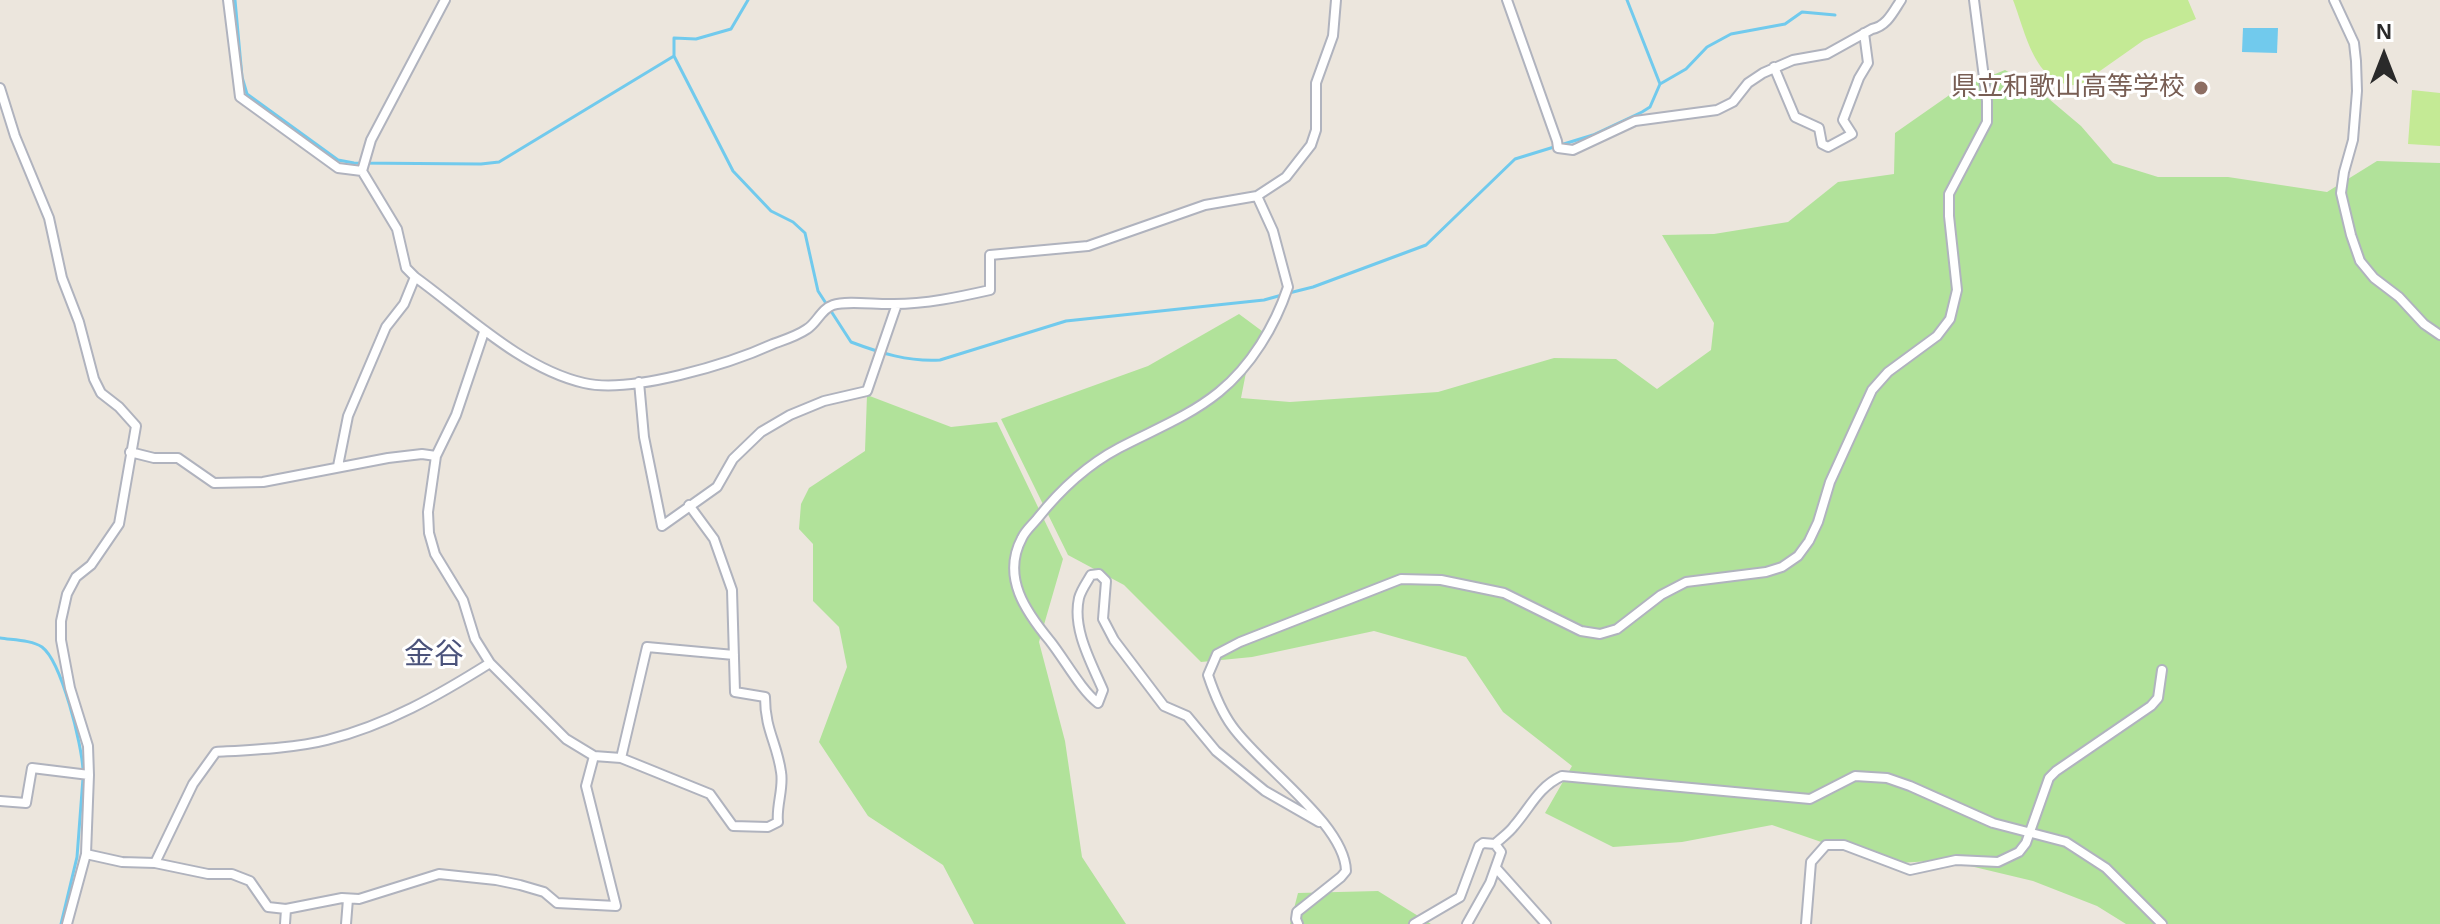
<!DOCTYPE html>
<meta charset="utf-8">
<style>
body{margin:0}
#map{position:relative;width:2440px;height:924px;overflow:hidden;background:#ece6dd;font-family:Helvetica,sans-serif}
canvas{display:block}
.north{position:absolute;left:2344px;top:16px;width:80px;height:80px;-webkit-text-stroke:6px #fff;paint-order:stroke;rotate:0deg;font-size:22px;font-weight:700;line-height:32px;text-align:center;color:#2a2a2a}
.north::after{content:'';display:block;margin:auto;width:28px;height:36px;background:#2a2a2a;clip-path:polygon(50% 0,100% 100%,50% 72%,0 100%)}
</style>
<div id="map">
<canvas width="2440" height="924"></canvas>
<div class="north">N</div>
</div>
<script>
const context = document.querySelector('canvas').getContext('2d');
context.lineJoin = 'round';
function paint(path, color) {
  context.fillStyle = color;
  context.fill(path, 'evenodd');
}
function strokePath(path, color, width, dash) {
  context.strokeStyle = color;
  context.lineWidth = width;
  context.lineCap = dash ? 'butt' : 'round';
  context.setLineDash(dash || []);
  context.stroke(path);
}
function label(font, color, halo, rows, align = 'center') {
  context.font = font + ' Helvetica,"Noto Sans JP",sans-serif';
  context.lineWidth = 6;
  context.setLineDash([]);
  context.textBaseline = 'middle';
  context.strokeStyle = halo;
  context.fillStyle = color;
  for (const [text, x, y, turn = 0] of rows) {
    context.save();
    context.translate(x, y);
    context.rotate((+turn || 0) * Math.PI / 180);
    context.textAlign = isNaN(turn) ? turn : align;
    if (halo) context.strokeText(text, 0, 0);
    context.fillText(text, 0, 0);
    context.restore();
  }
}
paint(new Path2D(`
 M 2005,70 L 2036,88 L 2081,126 L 2113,163 L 2158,177 L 2228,177 L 2327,192 L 2377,161 L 2440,163 L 2440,924 L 2126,924 L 2097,906 L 2033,881 L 1945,860 L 1885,864 L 1772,825 L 1682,842 L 1613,847 L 1545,813 L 1572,766 L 1503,712 L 1466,657 L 1374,631 L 1252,657 L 1201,662 L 1124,585 L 1068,555 L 1001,419 L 1148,366 L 1239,314 L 1266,334 L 1249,357 L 1241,398 L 1290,402 L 1438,392 L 1554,358 L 1616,359 L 1657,389 L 1711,350 L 1714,323 L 1662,235 L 1714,234 L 1788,222 L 1838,182 L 1894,174 L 1895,133 L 1958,89 Z
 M 867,395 L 951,427 L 997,422 L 1063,559 L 1039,642 L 1065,741 L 1082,857 L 1126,924 L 974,924 L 943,865 L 868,816 L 819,742 L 847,667 L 839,627 L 813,601 L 813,544 L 799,529 L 801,504 L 809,488 L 865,451 Z
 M 1378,891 L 1431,924 L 1290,924 L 1298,893 Z`), '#b1e29a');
paint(new Path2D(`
 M 2013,0 L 2188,0 L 2196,19 L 2144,40 L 2080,85 C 2035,89 2026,33 2013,0 Z
 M 2412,90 L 2440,93 L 2440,146 L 2408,144 Z`), '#c4ea95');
paint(new Path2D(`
 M 2243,28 L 2278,28 L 2277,53 L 2242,52 Z`), '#71caed');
strokePath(new Path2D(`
 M 235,0 L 242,77 L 247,94 L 338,160 L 354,163 L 481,164 L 499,162 L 674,56
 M 748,0 L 731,29 L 696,39 L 674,38 L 674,56 L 733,171 L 771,211 L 793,222 L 805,233 L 818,291 L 851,342 C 880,353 909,362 940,360 L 1066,321 L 1264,300 L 1282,295
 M 1627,0 L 1660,84
 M 1289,293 L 1313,287 L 1426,245 L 1515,159 L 1593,135 L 1642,112 L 1650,107 L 1660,84 L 1686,69 L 1707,47 L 1731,34 L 1785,24 L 1802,12 L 1835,15
 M 0,638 C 13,640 32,640 42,647 C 62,662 82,746 83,770
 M 61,924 L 77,857 L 83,778`), '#71caed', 3);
const street = new Path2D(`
 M 228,0 L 240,97 L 338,168 L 362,171
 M 445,0 L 371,140 L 362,171 L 397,229 L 406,268 L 415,277 C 465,313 522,369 584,383 C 631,394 729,364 773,344 C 784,340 797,336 807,329 C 817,323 821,309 833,305 C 847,300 878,305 894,304 C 926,304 959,297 990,290 L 990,255 L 1088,246 L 1205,205 L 1257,196 L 1286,177 L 1311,145 L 1316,130 L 1316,83 L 1333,36 L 1336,0
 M 1507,0 L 1557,141 L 1558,148 L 1573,150 L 1635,121 L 1717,110 L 1733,102 L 1748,83 L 1763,73 L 1793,60 L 1827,54 L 1872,29 C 1887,26 1893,12 1901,0
 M 2334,0 L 2354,43 L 2356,61 L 2357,91 L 2353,140 L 2344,172 L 2341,193 L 2351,235 L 2360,261 L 2374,278 L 2399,297 L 2424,324 L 2440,335
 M 1774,67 L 1795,117 L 1819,128 L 1822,144 L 1828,147 L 1852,134 L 1843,120 L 1859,78 L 1868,63 L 1864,33
 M 0,88 L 15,136 L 49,218 L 62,278 L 79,322 L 94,379 L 101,393 L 119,407 L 136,426 L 119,524 L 91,565 L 76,577 L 67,594 L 61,621 L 61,640 L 70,688 L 88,746 L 89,775 L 86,854 L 67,924
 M 1257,196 L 1273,231 L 1288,287 C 1275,326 1251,366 1219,392 C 1188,417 1153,430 1119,448 C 1085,466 1060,490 1037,519 C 1032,525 1025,531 1022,538 C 1001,577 1026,612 1050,641 C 1065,660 1081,690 1098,703 L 1103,690 C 1091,662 1072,629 1079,598 C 1081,590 1087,582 1091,575 L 1099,574 L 1106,581 L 1103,619 L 1114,640 L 1164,706 L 1187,716 L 1216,751 L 1265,791 L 1319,822
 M 484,332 L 456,415 L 436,456 L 428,512 L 429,533 L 435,554 L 463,600 L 475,639 L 490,663 L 566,739 L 594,756 L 621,758 L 710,794 L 733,826 L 768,827 L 778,822 C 776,806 784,788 781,772 C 777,743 765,730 765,697 L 735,692 L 732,590 L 714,539 L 689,505
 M 639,382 L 644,437 L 662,526 L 717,487 L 733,459 L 761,432 L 790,415 L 824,401 L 867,391 L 897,304
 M 130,452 L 154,458 L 178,458 L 214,483 L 263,482 L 388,458 L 422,454 L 436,456
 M 338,466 L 348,416 L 386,327 L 404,304 L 415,277
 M 621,758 L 647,647 L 734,655
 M 0,801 L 26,803 L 32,768 L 89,775
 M 86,854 L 122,862 L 155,863 L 208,874 L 232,874 L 250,881 L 268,907 L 286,909 L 342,898 L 359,899 L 439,874 L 496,880 L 520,885 L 544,892 L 557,903 L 616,906 L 586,786 L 594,756
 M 155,863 L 193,784 L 216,752 C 249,750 296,748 327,740 C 387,725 439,695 490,663
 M 1496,868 L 1546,924
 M 285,924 L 286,909
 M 346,924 L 348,899
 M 1298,924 L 1296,919 L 1297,912 L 1341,877 L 1346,871 C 1345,824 1260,766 1232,726 C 1221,711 1214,693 1208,675 L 1217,654 L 1240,642 L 1401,579 L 1441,580 L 1504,593 L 1581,631 L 1600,634 L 1617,629 L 1661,595 L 1686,582 L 1766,572 L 1782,567 L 1798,556 L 1809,541 L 1818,522 L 1830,482 L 1872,390 L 1888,372 L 1937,336 L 1950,319 L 1957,290 L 1949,216 L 1949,194 L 1987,122 L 1987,101 L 1974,0
 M 1414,924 L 1460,897 L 1479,846 L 1483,843 L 1495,844 C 1501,838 1509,833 1514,826 C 1530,808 1538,787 1562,776 L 1810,799 L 1855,776 L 1887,778 L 1910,786 L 1993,823 L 2066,842 L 2106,868 L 2162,924
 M 1467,924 L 1490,883 L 1501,852 L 1495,844
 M 1806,924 L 1811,862 L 1826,845 L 1844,845 L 1910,870 L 1956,860 L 1998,862 L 2019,852 L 2026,843 L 2049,778 L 2056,771 L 2151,706 L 2158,698 L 2162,670`);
strokePath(street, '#b0b3be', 12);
strokePath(street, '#fff', 8);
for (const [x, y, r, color] of [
 [2201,88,8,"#8d6e63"]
]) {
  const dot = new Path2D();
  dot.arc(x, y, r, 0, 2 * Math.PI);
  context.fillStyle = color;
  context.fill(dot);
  strokePath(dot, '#fff', 3);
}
label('26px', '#785e54', '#fff', [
 ["県立和歌山高等学校",2185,88]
], 'right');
label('30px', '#4b537b', '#fff', [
 ["金谷",434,656]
]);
</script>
